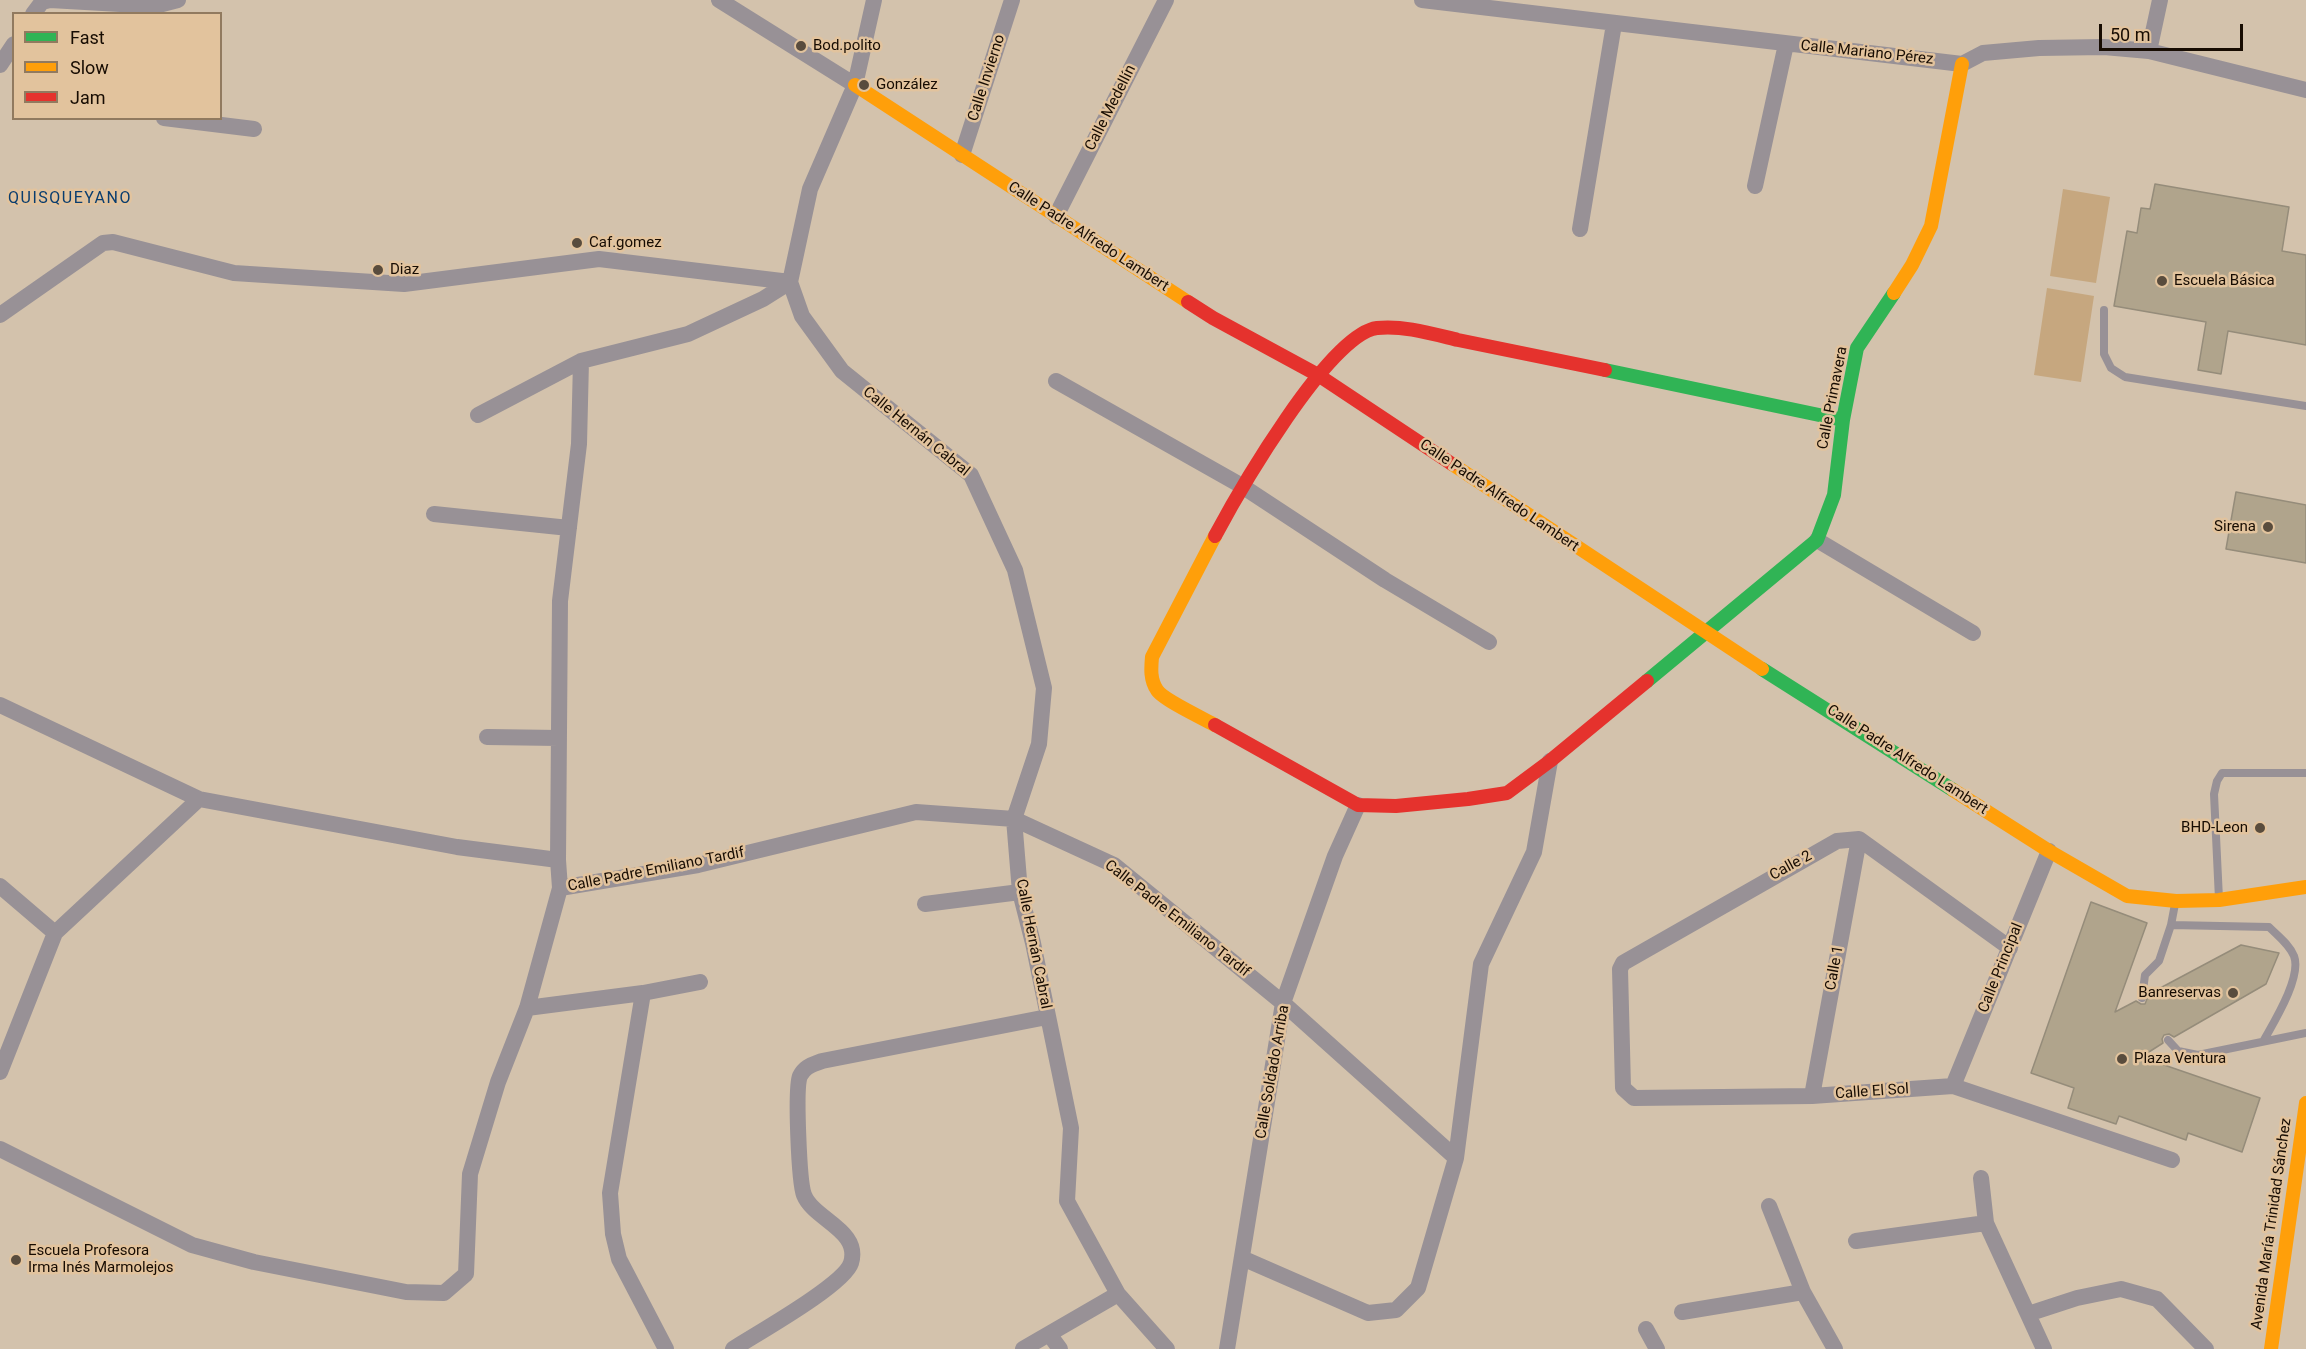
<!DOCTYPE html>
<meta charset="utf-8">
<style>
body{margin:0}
#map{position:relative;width:2306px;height:1349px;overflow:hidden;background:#d3c2ac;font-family:Roboto,sans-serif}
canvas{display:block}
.legend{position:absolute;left:12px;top:12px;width:210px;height:108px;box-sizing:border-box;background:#e2c39d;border:2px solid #917a5f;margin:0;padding:8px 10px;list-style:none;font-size:18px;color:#170c02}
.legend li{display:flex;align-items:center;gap:12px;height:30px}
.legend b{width:30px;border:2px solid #917a5f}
.scale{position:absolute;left:2099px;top:24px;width:144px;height:27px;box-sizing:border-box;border:3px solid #170c02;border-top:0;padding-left:8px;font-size:18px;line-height:21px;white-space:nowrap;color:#170c02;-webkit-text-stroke:4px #e2c39d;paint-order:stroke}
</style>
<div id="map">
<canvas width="2306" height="1349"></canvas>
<ul class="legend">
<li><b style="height:8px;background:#30b455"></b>Fast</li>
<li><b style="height:8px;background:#ff9f0a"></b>Slow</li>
<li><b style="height:8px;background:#e5322d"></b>Jam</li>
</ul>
<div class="scale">50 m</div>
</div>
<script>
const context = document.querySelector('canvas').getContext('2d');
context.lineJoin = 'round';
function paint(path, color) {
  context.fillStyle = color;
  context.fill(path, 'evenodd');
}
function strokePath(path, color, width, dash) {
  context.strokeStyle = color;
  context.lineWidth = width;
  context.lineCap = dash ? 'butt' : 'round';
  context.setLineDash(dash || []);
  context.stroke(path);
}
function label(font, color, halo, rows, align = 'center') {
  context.font = font + ' Roboto,sans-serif';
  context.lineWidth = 5;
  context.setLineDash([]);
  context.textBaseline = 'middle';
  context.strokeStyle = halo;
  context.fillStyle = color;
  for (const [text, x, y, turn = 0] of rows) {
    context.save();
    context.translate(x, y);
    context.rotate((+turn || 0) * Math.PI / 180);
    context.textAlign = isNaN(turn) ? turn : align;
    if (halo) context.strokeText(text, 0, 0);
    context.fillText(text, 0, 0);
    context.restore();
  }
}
paint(new Path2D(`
 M 2063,189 L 2110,197 L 2096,283 L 2050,276 Z
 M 2047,288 L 2094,296 L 2081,382 L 2034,375 Z`), '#c6a77f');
const building = new Path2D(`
 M 2155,184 L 2289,207 L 2282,251 L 2306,255 L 2306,345 L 2228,331 L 2221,374 L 2198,370 L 2206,322 L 2114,306 L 2127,231 L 2137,233 L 2141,208 L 2150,209 Z
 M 2236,492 L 2306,505 L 2306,563 L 2226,549 Z
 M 2091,902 L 2147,923 L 2115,1012 L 2136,1001 L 2141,1004 L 2145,1004 L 2149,994 L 2241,945 L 2279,953 L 2266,984 L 2174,1037 L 2169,1034 L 2164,1035 L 2162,1039 L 2163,1043 L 2141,1057 L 2260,1098 L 2242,1152 L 2188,1133 L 2186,1140 L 2119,1116 L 2116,1124 L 2068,1108 L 2074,1088 L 2031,1073 Z`);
paint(building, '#b0a48c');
strokePath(building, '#958c7a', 1.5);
strokePath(new Path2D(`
 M 2104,310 L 2104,354 L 2111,368 L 2125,377 L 2306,406
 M 2219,899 L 2214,794 L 2217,781 L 2222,773 L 2306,773
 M 2171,925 L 2269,927 C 2278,936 2289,944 2294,956 C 2302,977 2274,1022 2264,1040
 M 2142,998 L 2145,975 L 2159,961 L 2171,925 L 2175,904
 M 2168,1040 L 2178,1051 L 2198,1055 L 2306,1033`), '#989196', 8);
strokePath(new Path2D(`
 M 719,0 L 855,85
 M 874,0 L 855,85 L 810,189 L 790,282 L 802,316 L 842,371 L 971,475 L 1015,570 L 1044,688 L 1039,744 L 1014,819 L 1020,892 L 1033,943 L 1071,1128 L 1067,1201 L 1118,1294 L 1167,1349
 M 1422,0 L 1962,64 L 1983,53 L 2039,48 L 2104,47 L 2149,51 L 2306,90
 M 33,14 L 42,2 L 50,0 L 155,6 L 178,0
 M 2149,51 L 2160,0
 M 0,65 L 14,44
 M 164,118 L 254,129
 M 962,155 L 1012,0
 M 1755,186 L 1786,44
 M 1056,216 L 1166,0
 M 1580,229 L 1614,24
 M 0,315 L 103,243 L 113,242 L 234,273 L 404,284 L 599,259 L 790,282
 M 1056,381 L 1242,486 L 1385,580 L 1489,642
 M 478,415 L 581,361 L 688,334 L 763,299 L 790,282
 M 434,514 L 569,528
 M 1817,540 L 1973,633
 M 0,705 L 199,799 L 457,847 L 558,860
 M 487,737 L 559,738
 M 0,886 L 55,933
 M 560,888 L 698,865 L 916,812 L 1014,819 L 1114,865 L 1283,1003 L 1456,1158
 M 925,904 L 1020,892
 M 2010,948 L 1859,839 L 1837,841 L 1623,963 L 1620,969 L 1623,1088 L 1634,1098 L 1812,1096 L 1953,1086 L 2172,1160
 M 643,993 L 610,1193 L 613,1234 L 619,1259 L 666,1349
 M 527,1008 L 643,993 L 700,982
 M 0,1072 L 55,933 L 199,799
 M 1953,1086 L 2049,851
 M 1812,1096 L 1859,839
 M 0,1149 L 192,1245 L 254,1262 L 406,1292 L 444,1293 L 466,1274 L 470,1174 L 498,1082 L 527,1008 L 560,888 L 558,860 L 560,601 L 579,444 L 581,361
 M 1981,1178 L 1986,1223 L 2044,1349
 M 1769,1206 L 1803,1292 L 1835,1349
 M 1856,1241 L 1986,1223
 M 1242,1258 L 1368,1313 L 1396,1310 L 1418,1288 L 1456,1158 L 1481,964 L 1534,852 L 1550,761
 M 1682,1312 L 1803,1292
 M 2028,1314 L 2077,1298 L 2121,1289 L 2157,1299 L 2206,1349
 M 1646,1329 L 1657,1349
 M 1049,1334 L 1060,1349
 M 733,1349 C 756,1334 844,1285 851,1263 C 861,1230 814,1220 804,1195 C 799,1182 795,1088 800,1076 C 805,1066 812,1065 822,1061 L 1047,1017
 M 1023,1349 L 1118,1294
 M 1227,1349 L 1283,1003 L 1335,856 L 1358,805`), '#989196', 16);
strokePath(new Path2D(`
 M 1605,370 L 1843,420
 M 1762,669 L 1953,790
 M 1647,681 L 1817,540 L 1834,495 L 1843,420 L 1857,348 L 1894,293`), '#30b455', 14);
strokePath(new Path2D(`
 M 855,85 L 1188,302
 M 1894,293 L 1912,265 L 1931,226 L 1962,64
 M 1452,464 L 1762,669
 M 1215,725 C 1204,719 1162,699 1157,690 C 1150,680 1151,668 1152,657 L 1215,536
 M 1953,790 L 2049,851 L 2127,896 L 2176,901 L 2219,900 L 2306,887
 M 2271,1349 L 2306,1103`), '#ff9f0a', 14);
strokePath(new Path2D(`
 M 1188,302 L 1213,318 L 1318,375 L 1452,464
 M 1215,536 C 1238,493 1329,334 1377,328 C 1403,325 1433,334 1458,340 C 1507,350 1556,360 1605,370
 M 1215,725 L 1358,805 L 1396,806 L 1468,799 L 1507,793 L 1550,761 L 1647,681`), '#e5322d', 14);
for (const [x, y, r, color] of [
 [801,46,6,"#594c3d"],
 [864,85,6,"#594c3d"],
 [577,243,6,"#594c3d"],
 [378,270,6,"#594c3d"],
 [2162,281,6,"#594c3d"],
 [2268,527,6,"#594c3d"],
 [2260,828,6,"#594c3d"],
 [2233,993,6,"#594c3d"],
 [2122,1059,6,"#594c3d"],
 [16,1260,6,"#594c3d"]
]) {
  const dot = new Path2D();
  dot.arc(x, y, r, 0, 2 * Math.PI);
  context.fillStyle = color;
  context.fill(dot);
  strokePath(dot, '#e2c39d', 2);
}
label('15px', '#170c02', '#e2c39d', [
 ["Bod.polito",813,46],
 ["González",876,85],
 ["Caf.gomez",589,243],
 ["Diaz",390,270],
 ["Escuela Básica",2174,281],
 ["Sirena",2256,527,"right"],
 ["BHD-Leon",2248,828,"right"],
 ["Banreservas",2221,993,"right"],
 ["Plaza Ventura",2134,1059],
 ["Escuela Profesora",28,1251],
 ["Irma Inés Marmolejos",28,1268]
], 'left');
label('15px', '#170c02', '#e2c39d', [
 ["Calle Mariano Pérez",1867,53,6],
 ["Calle Invierno",987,78,-72],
 ["Calle Medellín",1111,108,-63],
 ["Calle Padre Alfredo Lambert",1088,237,33],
 ["Calle Primavera",1833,398,-79],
 ["Calle Hernán Cabral",916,432,39],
 ["Calle Padre Alfredo Lambert",1499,496,34],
 ["Calle Padre Alfredo Lambert",1907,760,33],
 ["Calle 2",1791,866,-29],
 ["Calle Padre Emiliano Tardif",656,870,-11],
 ["Calle Padre Emiliano Tardif",1177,919,38],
 ["Calle Hernán Cabral",1033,944,79],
 ["Calle 1",1835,968,-80],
 ["Calle Principal",2001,968,-68],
 ["Calle Soldado Arriba",1273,1072,-80],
 ["Calle El Sol",1872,1092,-4],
 ["Avenida María Trinidad Sánchez",2272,1224,-82]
]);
context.letterSpacing = '1.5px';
label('16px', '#093d6f', '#e2c39d', [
 ["QUISQUEYANO",70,199]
]);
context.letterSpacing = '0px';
</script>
